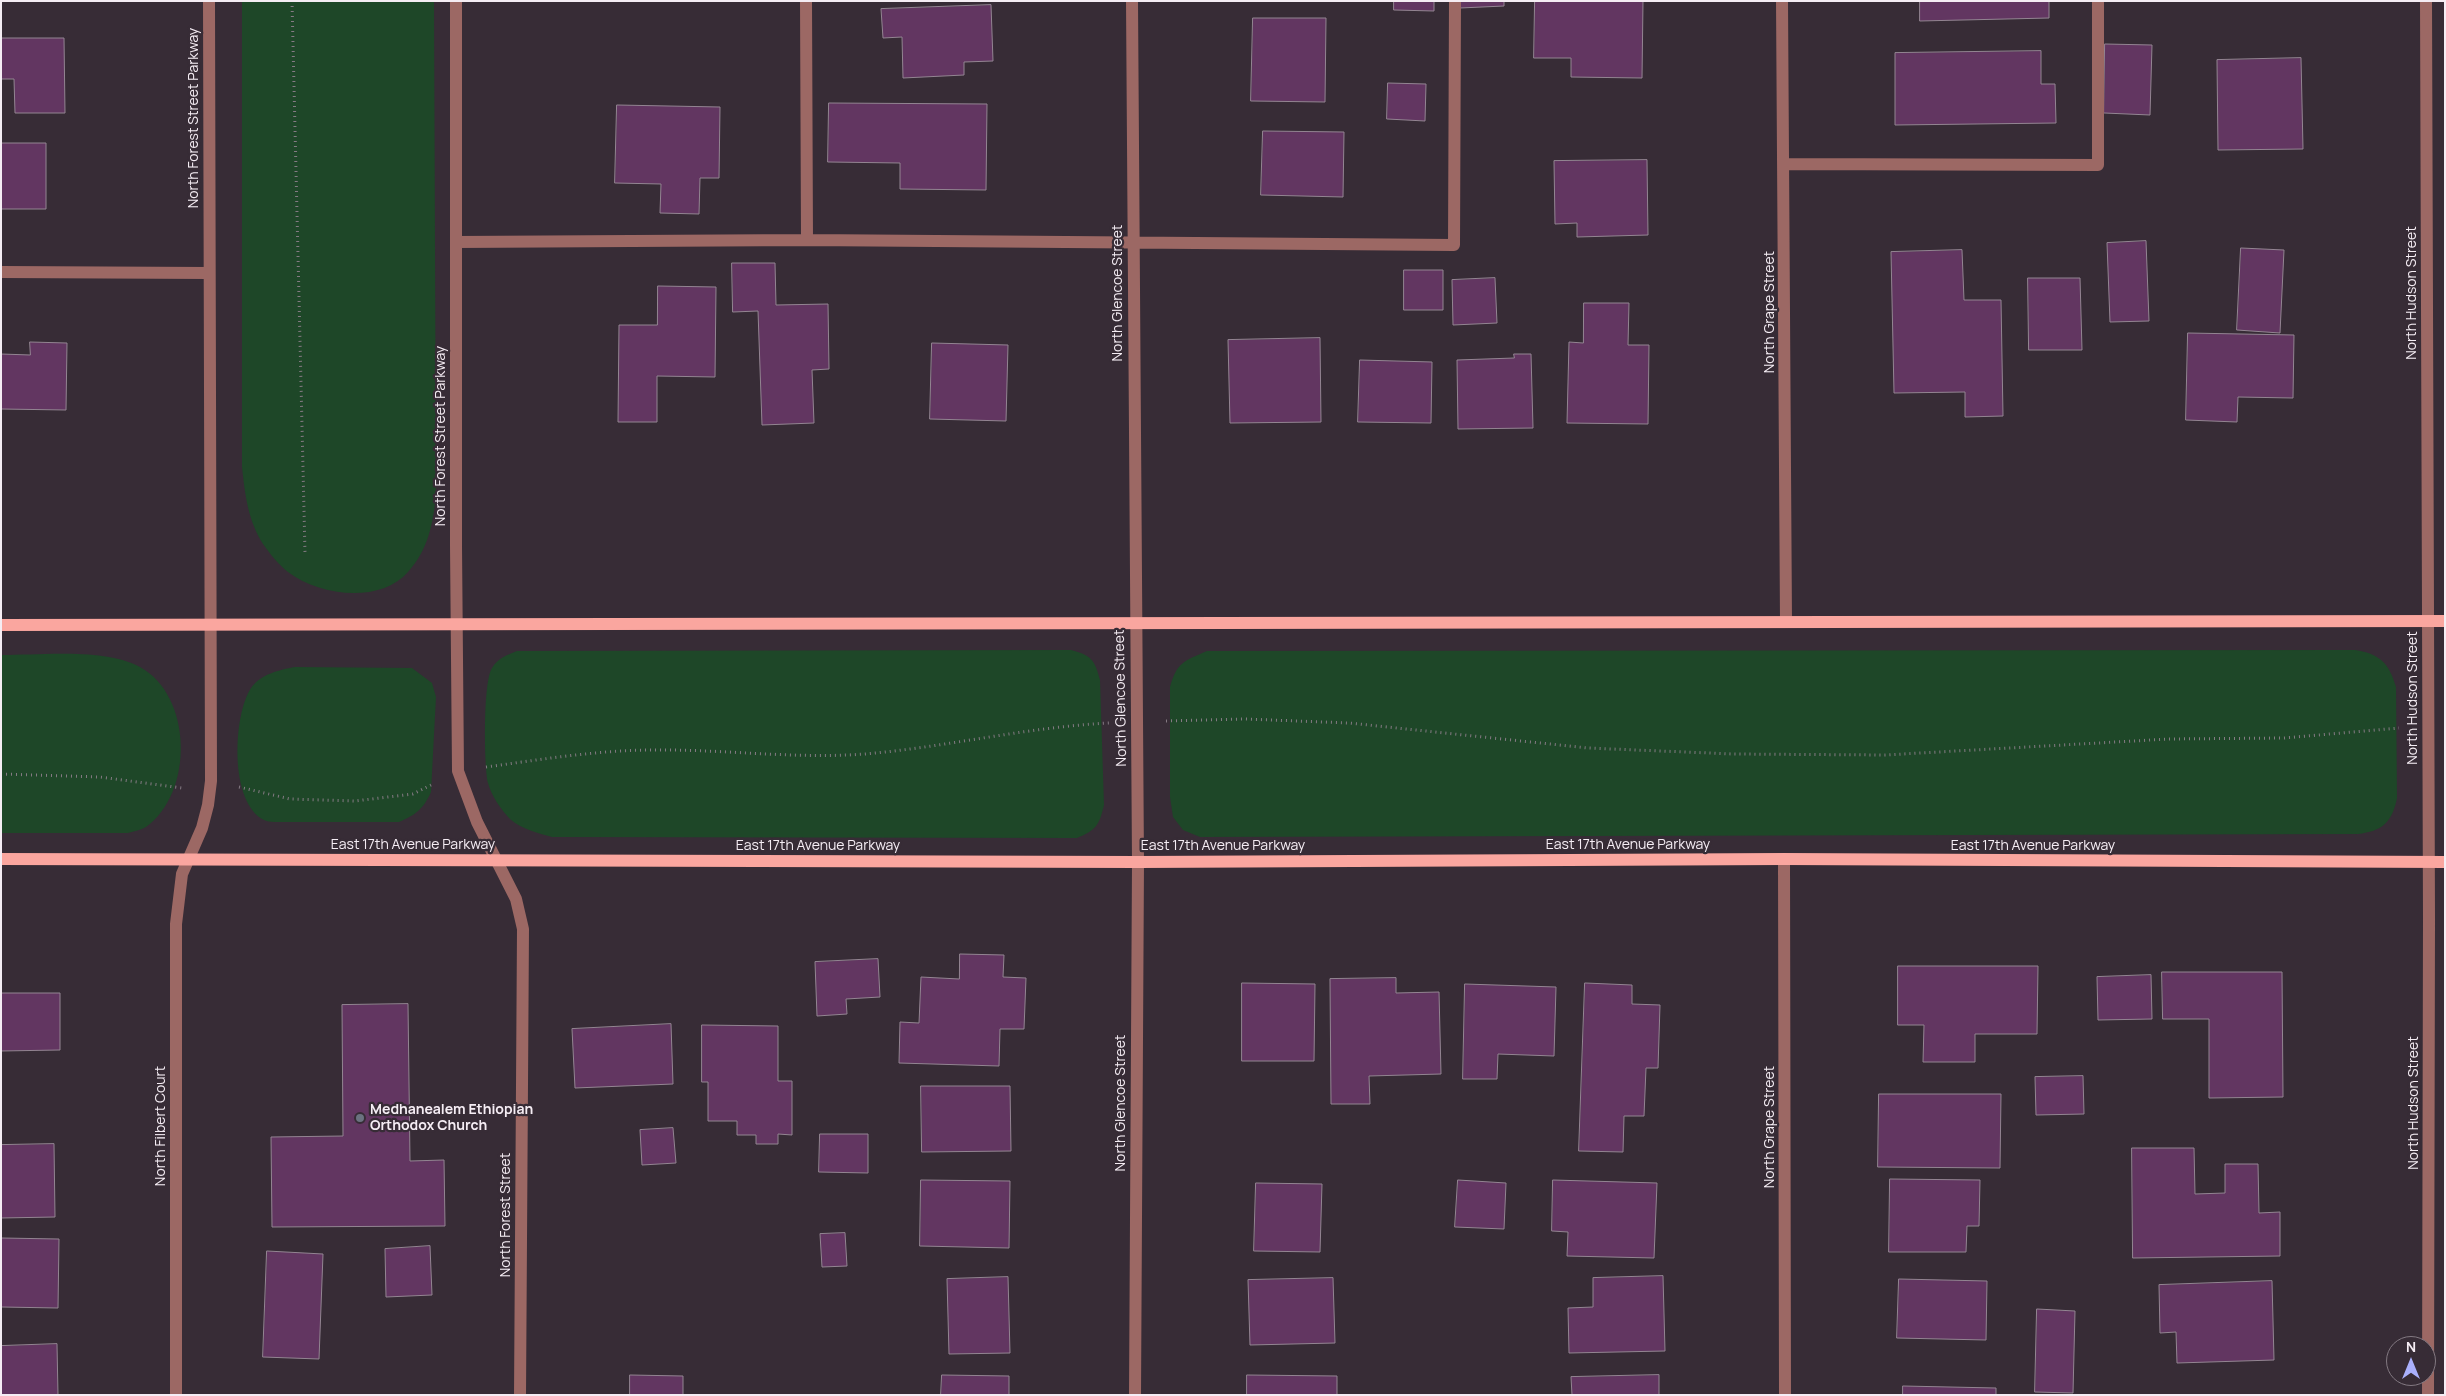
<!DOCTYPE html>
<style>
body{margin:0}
#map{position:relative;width:2446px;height:1396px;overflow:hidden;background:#372c36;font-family:Manrope,sans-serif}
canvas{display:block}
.frame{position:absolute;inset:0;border:2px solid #f5edf4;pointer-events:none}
.north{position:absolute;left:2386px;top:1336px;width:50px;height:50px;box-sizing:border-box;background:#372c36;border:1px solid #837982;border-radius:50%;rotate:0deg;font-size:14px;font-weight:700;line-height:20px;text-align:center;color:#f5edf4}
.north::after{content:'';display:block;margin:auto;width:18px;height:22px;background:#aab0fc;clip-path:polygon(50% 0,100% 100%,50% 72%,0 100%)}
</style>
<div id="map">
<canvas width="2446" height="1396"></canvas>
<div class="frame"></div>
<div class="north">N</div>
</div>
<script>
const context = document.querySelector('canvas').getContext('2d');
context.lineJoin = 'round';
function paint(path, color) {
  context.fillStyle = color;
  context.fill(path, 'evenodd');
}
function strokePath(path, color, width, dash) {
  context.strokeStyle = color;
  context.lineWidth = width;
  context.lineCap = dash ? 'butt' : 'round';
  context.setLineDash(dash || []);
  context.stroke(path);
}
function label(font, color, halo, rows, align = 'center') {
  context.font = font + ' Manrope,sans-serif';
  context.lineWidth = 4.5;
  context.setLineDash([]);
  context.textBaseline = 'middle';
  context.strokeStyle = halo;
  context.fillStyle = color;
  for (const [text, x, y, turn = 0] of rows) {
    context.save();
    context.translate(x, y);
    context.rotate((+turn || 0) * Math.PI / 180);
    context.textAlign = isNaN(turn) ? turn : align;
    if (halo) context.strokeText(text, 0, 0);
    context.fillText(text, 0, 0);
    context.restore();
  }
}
paint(new Path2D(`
 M 242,1 L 434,1 L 436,495 C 433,524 428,550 408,572 C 380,604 319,596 288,572 C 279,565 270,554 263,544 C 248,520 245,495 242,467 Z
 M 1071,650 C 1091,655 1095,660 1100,680 L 1104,805 C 1099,826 1096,830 1077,838 L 552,837 C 538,833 521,829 510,819 C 501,810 491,795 488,783 C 484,765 483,681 492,668 C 498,658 507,655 517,651 Z
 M 2355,650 C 2380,654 2389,663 2396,687 L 2397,798 C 2392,823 2382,831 2358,834 L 1200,837 L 1183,830 L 1173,817 L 1170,797 L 1170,687 C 1177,662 1184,661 1207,651 Z
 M 1,655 C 42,655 105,648 140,667 C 193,696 194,793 146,827 C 141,830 134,831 128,833 L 1,833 Z
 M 295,667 L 412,668 L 432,683 L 436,697 L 431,792 C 424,808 416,815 399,822 L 279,822 C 274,822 268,822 264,820 C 229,803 233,715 251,688 C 261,674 279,670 295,667 Z`), '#1e4728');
const building = new Path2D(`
 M 1394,1 L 1434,1 L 1434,11 L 1394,10 Z
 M 1460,1 L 1504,1 L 1504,6 L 1460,8 Z
 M 1535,1 L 1643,1 L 1642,78 L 1571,77 L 1571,58 L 1534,58 Z
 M 1920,1 L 2049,1 L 2049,18 L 1920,21 Z
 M 991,5 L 993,61 L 964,62 L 964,75 L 903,78 L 902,37 L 883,38 L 881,9 Z
 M 1253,18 L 1326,18 L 1325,102 L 1251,101 Z
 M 1,38 L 64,38 L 65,113 L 15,113 L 14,79 L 1,79 Z
 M 2105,44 L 2152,45 L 2150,115 L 2104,113 Z
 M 2041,51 L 2041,84 L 2055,84 L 2056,123 L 1895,125 L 1895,53 Z
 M 2301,58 L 2303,149 L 2218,150 L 2217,60 Z
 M 1388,83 L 1426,84 L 1425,121 L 1387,119 Z
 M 829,103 L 987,104 L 986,190 L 900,189 L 900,163 L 828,162 Z
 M 617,105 L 720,107 L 719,178 L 700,178 L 699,214 L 660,213 L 661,184 L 615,183 Z
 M 1263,131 L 1344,132 L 1343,197 L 1261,195 Z
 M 1,143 L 46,143 L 46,209 L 1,209 Z
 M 1647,160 L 1648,235 L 1577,237 L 1577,223 L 1555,224 L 1554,161 Z
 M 2146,241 L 2149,321 L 2110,322 L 2107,243 Z
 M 2241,248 L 2284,250 L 2280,333 L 2237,330 Z
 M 1962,250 L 1964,300 L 2001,300 L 2003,416 L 1965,417 L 1965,392 L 1894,393 L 1891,252 Z
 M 732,263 L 775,263 L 776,305 L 828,304 L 829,369 L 812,370 L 814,423 L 762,425 L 758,311 L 733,312 Z
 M 1404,270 L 1443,270 L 1443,310 L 1404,310 Z
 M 1495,278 L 1497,323 L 1453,325 L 1452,280 Z
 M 2028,278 L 2080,278 L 2082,350 L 2029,350 Z
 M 658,286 L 716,287 L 715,377 L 657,376 L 657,422 L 618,422 L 619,325 L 657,325 Z
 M 1584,303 L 1629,303 L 1628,345 L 1649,345 L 1648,424 L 1567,423 L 1569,342 L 1583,343 Z
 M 2188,333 L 2294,335 L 2293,398 L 2238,397 L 2237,422 L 2186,420 Z
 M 1320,338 L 1321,422 L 1230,423 L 1228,340 Z
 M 30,342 L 67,343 L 66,410 L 1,409 L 1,354 L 30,355 Z
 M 932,343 L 1008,345 L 1006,421 L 930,419 Z
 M 1514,354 L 1531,354 L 1533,428 L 1458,429 L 1457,360 L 1514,358 Z
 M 1360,360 L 1432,362 L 1431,423 L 1358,422 Z
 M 960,954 L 1004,955 L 1003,977 L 1026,978 L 1024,1029 L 1000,1029 L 999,1066 L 899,1063 L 900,1022 L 919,1023 L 921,977 L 959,979 Z
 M 878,959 L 880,997 L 846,999 L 847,1014 L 817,1016 L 815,962 Z
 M 1898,966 L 2038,966 L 2037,1034 L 1975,1034 L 1975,1062 L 1923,1062 L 1924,1025 L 1898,1025 Z
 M 2162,972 L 2282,972 L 2283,1097 L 2209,1098 L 2209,1019 L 2163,1019 Z
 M 2151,975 L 2152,1019 L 2098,1020 L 2097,977 Z
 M 1396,978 L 1396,993 L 1439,992 L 1441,1074 L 1369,1076 L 1370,1104 L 1331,1104 L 1330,979 Z
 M 1242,983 L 1315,984 L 1314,1061 L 1242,1061 Z
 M 1585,983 L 1632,985 L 1632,1004 L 1660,1005 L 1658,1068 L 1646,1068 L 1644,1116 L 1624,1116 L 1623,1152 L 1579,1151 Z
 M 1465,984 L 1556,987 L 1554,1056 L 1498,1054 L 1497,1079 L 1463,1079 Z
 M 1,993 L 60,993 L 60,1050 L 1,1051 Z
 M 408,1004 L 410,1161 L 444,1160 L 445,1226 L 272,1227 L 271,1137 L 343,1136 L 342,1005 Z
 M 671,1024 L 673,1084 L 575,1088 L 572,1029 Z
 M 702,1025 L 778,1026 L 778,1081 L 792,1081 L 792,1135 L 778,1134 L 778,1144 L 756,1144 L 756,1135 L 737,1135 L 737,1121 L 708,1121 L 708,1082 L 702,1082 Z
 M 2083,1076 L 2084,1114 L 2036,1115 L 2035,1077 Z
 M 921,1086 L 1010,1086 L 1011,1151 L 922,1152 Z
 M 1879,1094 L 2001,1094 L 2000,1168 L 1878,1167 Z
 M 673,1128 L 676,1163 L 642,1165 L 640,1130 Z
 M 820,1134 L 868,1134 L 868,1173 L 819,1172 Z
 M 54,1144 L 55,1217 L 1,1218 L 1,1145 Z
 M 2132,1148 L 2194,1148 L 2195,1194 L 2225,1193 L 2225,1164 L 2258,1164 L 2259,1213 L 2280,1212 L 2280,1256 L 2133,1258 Z
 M 1890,1179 L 1980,1180 L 1979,1226 L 1967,1226 L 1966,1252 L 1889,1252 Z
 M 921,1180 L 1010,1181 L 1009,1248 L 920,1246 Z
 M 1458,1180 L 1506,1183 L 1504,1229 L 1455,1227 Z
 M 1553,1180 L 1657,1183 L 1654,1258 L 1567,1256 L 1568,1232 L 1552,1231 Z
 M 1256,1183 L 1322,1184 L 1320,1252 L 1254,1251 Z
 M 845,1233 L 847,1266 L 822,1267 L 820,1234 Z
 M 1,1238 L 59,1239 L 58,1308 L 1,1307 Z
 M 430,1246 L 432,1295 L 386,1297 L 385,1249 Z
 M 267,1251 L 323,1254 L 319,1359 L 263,1357 Z
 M 1663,1276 L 1665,1351 L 1569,1353 L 1568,1308 L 1593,1307 L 1593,1278 Z
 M 1008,1277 L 1010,1353 L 949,1354 L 947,1279 Z
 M 1333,1278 L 1335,1343 L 1250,1345 L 1248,1280 Z
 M 1899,1279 L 1987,1281 L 1986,1340 L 1897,1338 Z
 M 2272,1281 L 2274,1360 L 2177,1363 L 2176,1332 L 2160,1333 L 2159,1285 Z
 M 2037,1309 L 2075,1311 L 2073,1393 L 2035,1392 Z
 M 57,1344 L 58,1395 L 1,1395 L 1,1346 Z
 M 630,1375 L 683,1376 L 683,1395 L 630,1395 Z
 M 942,1375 L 1009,1376 L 1009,1395 L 941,1395 Z
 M 1247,1375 L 1337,1376 L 1337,1395 L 1247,1395 Z
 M 1659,1375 L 1659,1395 L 1572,1395 L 1571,1377 Z
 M 1903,1386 L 1996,1388 L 1996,1395 L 1903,1395 Z`);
paint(building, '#623661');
strokePath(building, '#938592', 1);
strokePath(new Path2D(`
 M 292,1 L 305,552
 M 1166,721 L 1245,719 L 1349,723 L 1588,748 L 1733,754 L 1885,755 L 2169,739 L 2284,738 L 2399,728
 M 486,767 C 545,759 604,749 664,750 C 731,750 798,759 865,754 C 947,747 1027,727 1109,723
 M 1,774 L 100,777 L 182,788
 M 239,787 L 290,799 L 355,801 L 413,794 L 431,785`), '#857b84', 3, [1, 4]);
strokePath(new Path2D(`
 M 456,1 L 456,546 L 458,771 L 477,822 L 516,899 L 523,929 L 520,1395
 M 1132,1 L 1138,862 L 1135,1395
 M 1782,1 L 1786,622
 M 2426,1 L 2429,919 L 2428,1395
 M 1784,164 L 2098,165 L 2098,1
 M 807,240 L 1454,245 L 1455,1
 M 456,242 L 807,240 L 806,1
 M 1,272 L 209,273
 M 1784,859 L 1785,1395
 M 176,1395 L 176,924 L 182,874 L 202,828 L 208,805 L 211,781 L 209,1`), '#9c6864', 12);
strokePath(new Path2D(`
 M 1,625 L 2445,621
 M 1,859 L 1138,862 L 1784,859 L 2445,862`), '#faa69f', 12);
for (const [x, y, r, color] of [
 [360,1118,5,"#6b7280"]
]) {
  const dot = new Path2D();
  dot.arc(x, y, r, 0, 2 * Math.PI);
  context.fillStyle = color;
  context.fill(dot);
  strokePath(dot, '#372c36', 2);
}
label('14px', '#f5edf4', '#372c36', [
 ["North Forest Street Parkway",194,118,-90],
 ["North Glencoe Street",1118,293,-90],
 ["North Hudson Street",2412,293,-90],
 ["North Grape Street",1770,312,-90],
 ["North Forest Street Parkway",441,436,-90],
 ["North Glencoe Street",1121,698,-91],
 ["North Hudson Street",2413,698,-90],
 ["East 17th Avenue Parkway",413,845],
 ["East 17th Avenue Parkway",1628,845],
 ["East 17th Avenue Parkway",818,846],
 ["East 17th Avenue Parkway",1223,846],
 ["East 17th Avenue Parkway",2033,846],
 ["North Glencoe Street",1121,1103,-90],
 ["North Hudson Street",2414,1103,-90],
 ["North Filbert Court",161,1126,-90],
 ["North Grape Street",1770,1127,-90],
 ["North Forest Street",506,1215,-90]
]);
label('bold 14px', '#f5edf4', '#372c36', [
 ["Medhanealem Ethiopian",370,1110],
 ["Orthodox Church",370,1126]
], 'left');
</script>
